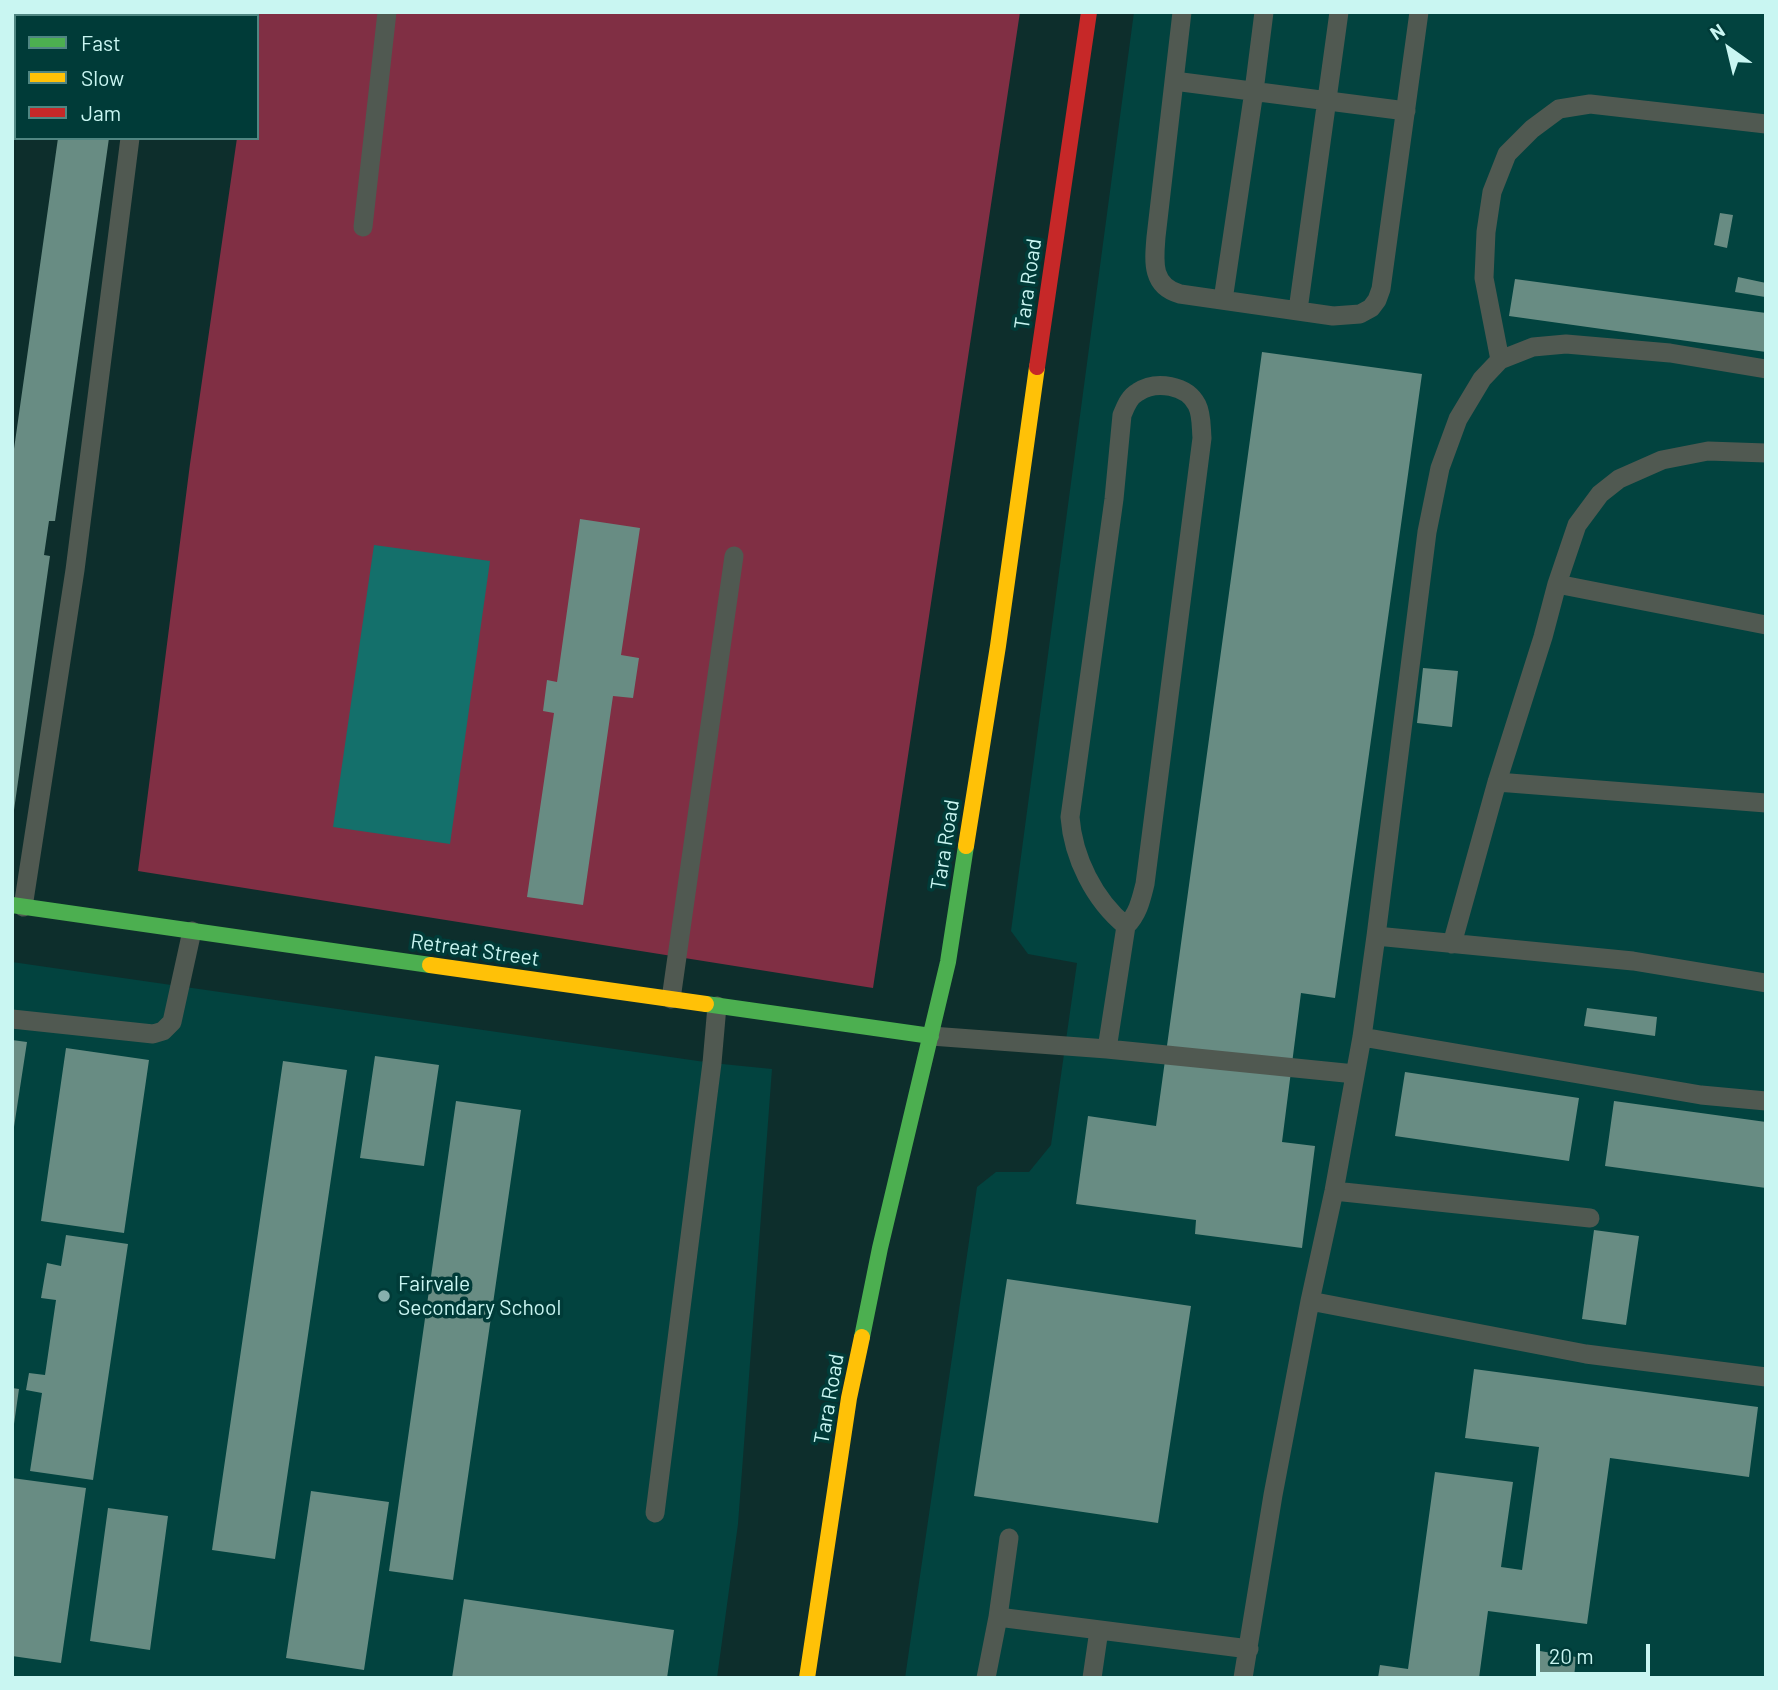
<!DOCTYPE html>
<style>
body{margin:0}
#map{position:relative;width:1778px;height:1690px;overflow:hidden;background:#0d2e2c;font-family:Barlow,sans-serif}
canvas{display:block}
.frame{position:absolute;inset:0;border:14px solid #c9f6f2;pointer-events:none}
.legend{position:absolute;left:14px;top:14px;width:245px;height:126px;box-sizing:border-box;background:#003b38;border:2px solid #508682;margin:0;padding:9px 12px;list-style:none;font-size:21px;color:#c9f6f2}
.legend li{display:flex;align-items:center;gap:14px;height:35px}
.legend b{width:35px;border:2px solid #508682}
.north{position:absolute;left:1694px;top:14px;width:70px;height:70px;-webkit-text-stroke:5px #003b38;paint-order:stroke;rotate:326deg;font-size:19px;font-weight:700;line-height:28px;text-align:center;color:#c9f6f2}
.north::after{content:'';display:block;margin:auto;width:24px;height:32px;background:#c9f6f2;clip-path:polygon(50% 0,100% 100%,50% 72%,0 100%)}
.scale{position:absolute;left:1536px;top:1644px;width:114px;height:32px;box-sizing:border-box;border:4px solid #c9f6f2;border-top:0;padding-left:9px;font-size:21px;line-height:24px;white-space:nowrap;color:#c9f6f2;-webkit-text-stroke:5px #003b38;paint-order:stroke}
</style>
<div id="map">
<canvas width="1778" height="1690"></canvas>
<div class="frame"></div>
<ul class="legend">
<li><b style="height:9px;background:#4caf50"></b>Fast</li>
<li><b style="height:9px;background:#ffc107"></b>Slow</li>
<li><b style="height:9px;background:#c62828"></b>Jam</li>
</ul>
<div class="north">N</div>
<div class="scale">20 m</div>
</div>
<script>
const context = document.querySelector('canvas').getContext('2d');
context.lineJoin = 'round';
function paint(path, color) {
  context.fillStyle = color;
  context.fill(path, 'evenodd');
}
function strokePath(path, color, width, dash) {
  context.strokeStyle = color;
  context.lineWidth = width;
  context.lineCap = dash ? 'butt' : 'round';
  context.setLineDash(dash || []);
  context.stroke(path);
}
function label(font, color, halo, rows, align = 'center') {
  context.font = font + ' Barlow,sans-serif';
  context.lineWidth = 7;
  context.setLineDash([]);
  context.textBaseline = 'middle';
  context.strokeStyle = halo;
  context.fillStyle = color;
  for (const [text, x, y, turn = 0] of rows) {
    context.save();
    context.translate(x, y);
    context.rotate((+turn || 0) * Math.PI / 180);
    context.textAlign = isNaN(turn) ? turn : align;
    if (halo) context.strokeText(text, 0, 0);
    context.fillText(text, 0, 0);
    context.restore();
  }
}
paint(new Path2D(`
 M 1134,12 L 1766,12 L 1766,1678 L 905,1678 L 977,1187 L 996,1172 L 1029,1172 L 1051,1145 L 1077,963 L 1028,954 L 1011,931 Z
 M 12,962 L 712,1063 L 772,1069 L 738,1524 L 717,1678 L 12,1678 Z`), '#02433f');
paint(new Path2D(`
 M 255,12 L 1020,12 L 873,988 L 138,871 L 190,464 L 237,138 L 257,138 L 257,16 L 254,16 Z`), '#802f44');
paint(new Path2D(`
 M 374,545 L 490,561 L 450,844 L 333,827 Z`), '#14706b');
paint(new Path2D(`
 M 75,12 L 127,12 L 126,16 L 74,16 Z
 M 58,138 L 109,138 L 55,521 L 49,521 L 44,555 L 50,556 L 14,810 L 12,810 L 12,463 Z
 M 1720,213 L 1733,215 L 1727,248 L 1714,245 Z
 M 1738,277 L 1766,283 L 1765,297 L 1735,292 Z
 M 1515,279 L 1766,313 L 1766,352 L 1509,316 Z
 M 1262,352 L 1422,374 L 1335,998 L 1301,993 L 1282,1142 L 1315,1146 L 1302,1248 L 1195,1234 L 1196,1220 L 1076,1204 L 1088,1116 L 1156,1126 Z
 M 580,519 L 640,528 L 621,655 L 639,658 L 633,698 L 613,696 L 583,905 L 527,897 L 554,713 L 543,711 L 547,680 L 557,682 Z
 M 1423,668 L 1458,671 L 1452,727 L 1417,723 Z
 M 1587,1008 L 1657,1017 L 1655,1036 L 1584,1026 Z
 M 12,1040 L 27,1042 L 14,1127 L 12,1127 Z
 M 66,1048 L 149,1060 L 124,1233 L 41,1221 Z
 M 375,1056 L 439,1065 L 424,1166 L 360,1158 Z
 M 283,1061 L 347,1070 L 275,1559 L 212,1550 Z
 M 1405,1072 L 1579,1098 L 1569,1161 L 1395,1136 Z
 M 456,1101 L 521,1110 L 453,1580 L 389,1571 Z
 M 1614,1101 L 1766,1122 L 1766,1188 L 1605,1166 Z
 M 1594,1230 L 1639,1236 L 1626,1325 L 1582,1319 Z
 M 66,1235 L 128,1244 L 93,1480 L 30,1471 L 42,1393 L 26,1390 L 29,1373 L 45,1375 L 56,1300 L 41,1298 L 47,1263 L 61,1266 Z
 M 1007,1279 L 1191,1306 L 1158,1523 L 974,1496 Z
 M 1474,1369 L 1758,1407 L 1749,1477 L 1610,1458 L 1587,1624 L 1488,1611 L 1479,1678 L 1378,1678 L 1380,1665 L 1408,1669 L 1435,1472 L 1513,1482 L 1501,1567 L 1522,1570 L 1539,1447 L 1465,1438 Z
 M 12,1388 L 19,1389 L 14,1424 L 12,1423 Z
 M 12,1478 L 86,1488 L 61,1663 L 12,1656 Z
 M 311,1491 L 389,1502 L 364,1670 L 286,1658 Z
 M 108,1508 L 168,1516 L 150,1650 L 90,1641 Z
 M 464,1599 L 674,1630 L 667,1678 L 452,1678 Z
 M 1540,1651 L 1576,1657 L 1574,1678 L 1537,1676 Z`), '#688c83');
strokePath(new Path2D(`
 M 1182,12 L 1156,237 C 1154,261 1151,286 1180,294 L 1333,316 L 1360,314 L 1371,308 L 1377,300 L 1381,289 L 1419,12
 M 147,16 L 147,12
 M 1174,81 L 1406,111
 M 363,227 L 387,12
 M 1223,300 L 1254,91 L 1264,12
 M 1298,310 L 1339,12
 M 1500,360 L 1484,278 L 1486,232 L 1492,192 L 1507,154 L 1532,129 L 1559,109 L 1590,104 L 1766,124
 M 1557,584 L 1766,625
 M 1497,782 L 1766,803
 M 23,907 L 75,570 L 130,138
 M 1376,936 L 1633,961 L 1766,983
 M 1452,944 L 1497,782 L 1543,637 L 1557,584 L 1577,525 L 1600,494 L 1619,479 L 1662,460 L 1708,451 L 1766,453
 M 671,999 L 734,556
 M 12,1019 L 153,1034 L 163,1031 L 172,1022 L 192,931
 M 931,1036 L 1107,1049 L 1355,1074
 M 1362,1037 L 1701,1095 L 1766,1101
 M 1107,1049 L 1126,926 C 1138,914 1141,900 1145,884 L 1202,438 C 1201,427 1202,415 1197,405 C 1187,385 1156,380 1138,392 C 1129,397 1126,406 1122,415 L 1114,499 L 1070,817 C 1073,857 1094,900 1126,926
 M 1334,1191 L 1590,1218
 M 1310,1301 L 1586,1354 L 1766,1377
 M 655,1513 L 712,1063 L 717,1006
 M 998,1617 L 1249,1649
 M 986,1678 L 998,1617 L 1009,1538
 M 1092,1678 L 1099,1630
 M 1243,1678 L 1273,1495 L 1310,1301 L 1334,1191 L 1362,1037 L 1376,936 L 1427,532 L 1440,468 L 1458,419 L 1482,379 L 1500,360 L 1533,347 L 1566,344 L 1670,353 L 1766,369`), '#505951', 19);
strokePath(new Path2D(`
 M 12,905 L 430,965
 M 706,1004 L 931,1036
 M 862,1337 L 880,1248 L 948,962 L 966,846`), '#4caf50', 16);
strokePath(new Path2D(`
 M 966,846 L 998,646 L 1037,367
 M 430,965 L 706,1004
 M 807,1678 L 849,1398 L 862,1337`), '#ffc107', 16);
strokePath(new Path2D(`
 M 1037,367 L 1089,12`), '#c62828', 16);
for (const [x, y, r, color] of [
 [384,1296,7,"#87b0ad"]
]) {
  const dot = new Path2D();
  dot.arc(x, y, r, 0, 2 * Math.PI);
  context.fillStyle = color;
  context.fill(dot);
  strokePath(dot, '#003b38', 2.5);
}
label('21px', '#c9f6f2', '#003b38', [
 ["Tara Road",1028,284,-82],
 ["Tara Road",945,845,-81],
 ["Retreat Street",475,950,8],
 ["Tara Road",829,1399,-80]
]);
label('21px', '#c9f6f2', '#003b38', [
 ["Fairvale",398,1284],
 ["Secondary School",398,1308]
], 'left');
</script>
